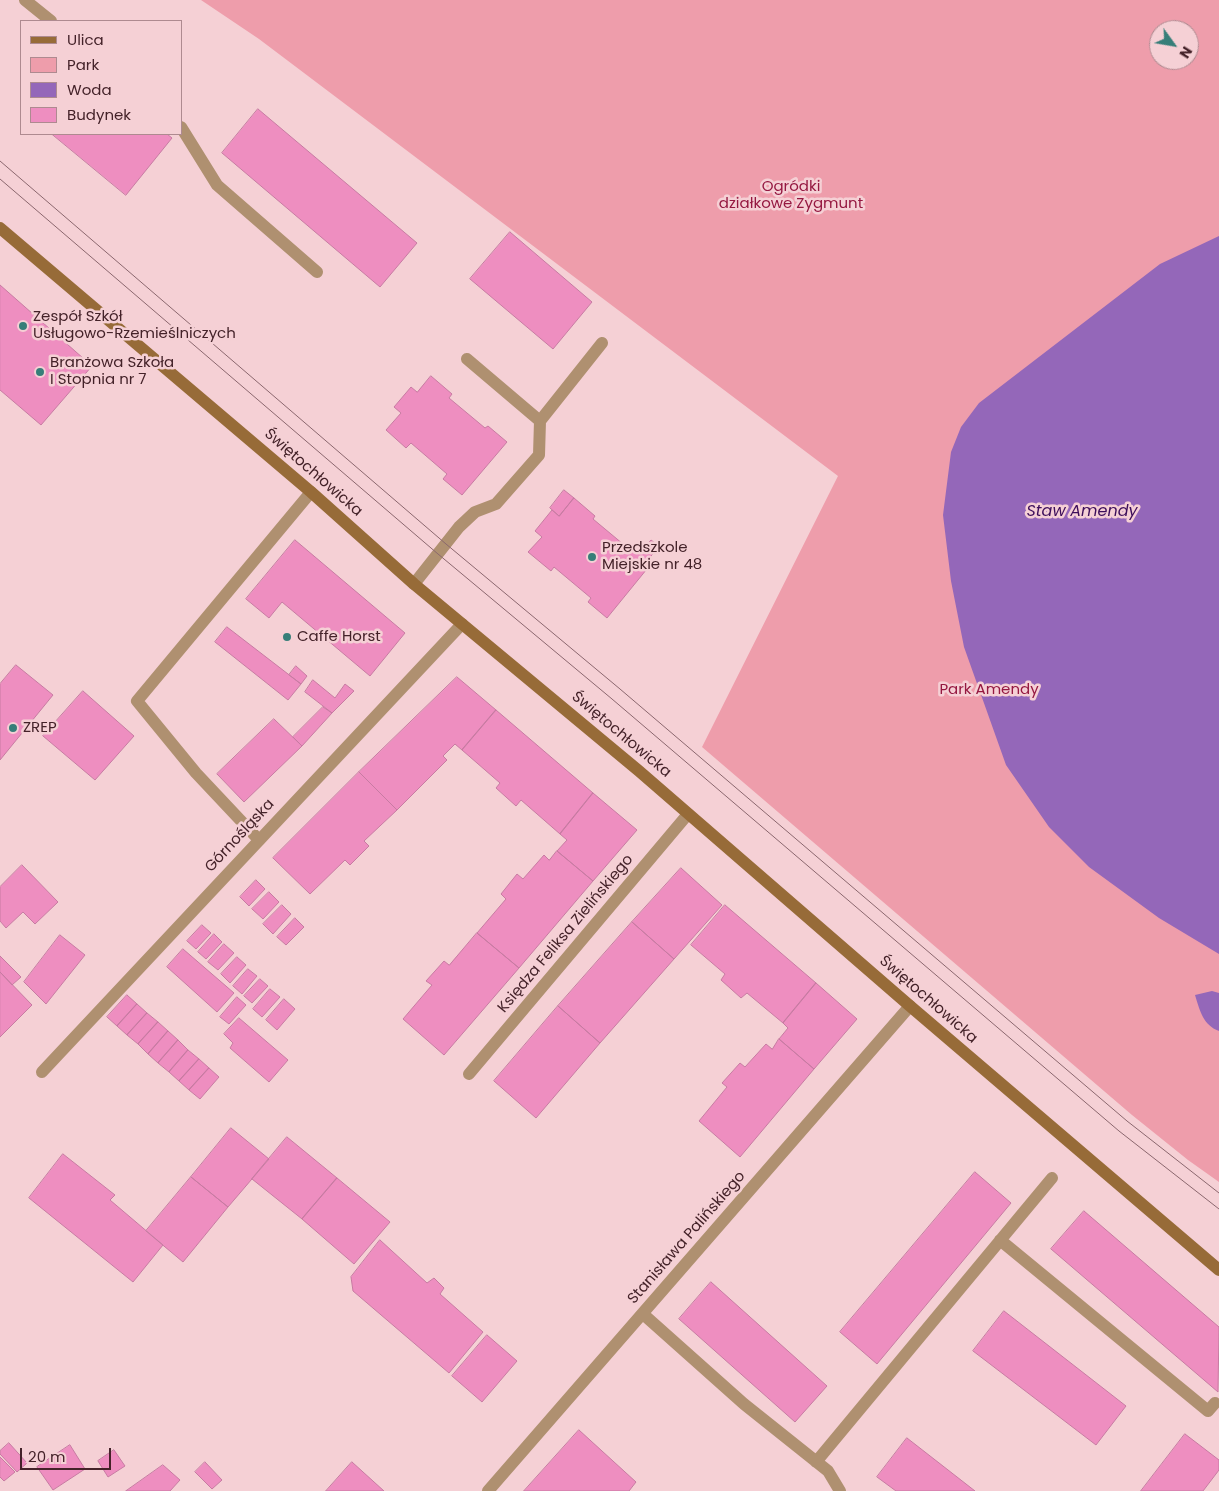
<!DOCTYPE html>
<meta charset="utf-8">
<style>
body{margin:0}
#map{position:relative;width:1219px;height:1491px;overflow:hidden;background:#f5d0d5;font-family:Poppins,sans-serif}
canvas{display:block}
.legend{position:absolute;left:20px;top:20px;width:162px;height:115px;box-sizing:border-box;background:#f5d0d5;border:1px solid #ae8a90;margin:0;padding:6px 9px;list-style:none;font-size:15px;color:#442229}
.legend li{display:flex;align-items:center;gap:10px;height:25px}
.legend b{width:25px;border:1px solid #ae8a90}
.north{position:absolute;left:1149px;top:20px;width:50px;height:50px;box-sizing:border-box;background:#f5d0d5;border:1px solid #ae8a90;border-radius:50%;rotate:122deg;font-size:14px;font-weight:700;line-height:20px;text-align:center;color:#442229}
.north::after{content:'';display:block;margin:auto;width:18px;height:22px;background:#377e79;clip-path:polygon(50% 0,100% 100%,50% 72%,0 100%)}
.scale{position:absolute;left:20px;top:1448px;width:91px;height:22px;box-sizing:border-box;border:2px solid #442229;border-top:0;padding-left:6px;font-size:15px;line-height:18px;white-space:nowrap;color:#442229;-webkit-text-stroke:4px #f5d0d5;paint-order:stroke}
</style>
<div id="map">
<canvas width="1219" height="1491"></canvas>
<ul class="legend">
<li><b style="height:6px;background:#976b38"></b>Ulica</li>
<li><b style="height:14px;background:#ee9dab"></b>Park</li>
<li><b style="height:14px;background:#9467b9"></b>Woda</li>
<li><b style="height:14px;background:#ee8ec0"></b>Budynek</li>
</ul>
<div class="north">N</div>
<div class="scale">20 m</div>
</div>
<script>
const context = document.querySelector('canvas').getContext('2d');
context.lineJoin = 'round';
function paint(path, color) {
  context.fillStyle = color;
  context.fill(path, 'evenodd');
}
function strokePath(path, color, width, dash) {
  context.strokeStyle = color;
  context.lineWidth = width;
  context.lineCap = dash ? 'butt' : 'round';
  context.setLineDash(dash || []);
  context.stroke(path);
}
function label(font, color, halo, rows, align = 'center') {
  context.font = font + ' Poppins,sans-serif';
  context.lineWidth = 5;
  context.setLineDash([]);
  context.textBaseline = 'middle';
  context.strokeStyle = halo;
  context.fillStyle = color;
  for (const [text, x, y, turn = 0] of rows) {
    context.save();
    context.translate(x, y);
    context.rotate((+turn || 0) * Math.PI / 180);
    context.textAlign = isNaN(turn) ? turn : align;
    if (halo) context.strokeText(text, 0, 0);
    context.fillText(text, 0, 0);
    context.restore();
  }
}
paint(new Path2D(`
 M 201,0 L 1219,0 L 1219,1182 L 1188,1160 L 1132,1115 L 702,747 L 838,476 L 259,39 ZM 1159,30 L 1189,30 L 1189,60 L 1159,60 Z`), '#ee9dab');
paint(new Path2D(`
 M 1219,236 L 1219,954 L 1159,918 L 1089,867 L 1049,827 L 1006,765 L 964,647 L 951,581 L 943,515 L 951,452 L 961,427 L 979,403 L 1160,264 Z
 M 1212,991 L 1219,993 L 1219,1031 C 1203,1025 1200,1011 1195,995 Z`), '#9467b9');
const building = new Path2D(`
 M 258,109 L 417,243 L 380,287 L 222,153 Z
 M 52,134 L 167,134 L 172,138 L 126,195 Z
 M 510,232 L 592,302 L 553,349 L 470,279 Z
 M 0,285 L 92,366 L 41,425 L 0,390 Z
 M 431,376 L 452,394 L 449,398 L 485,428 L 488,426 L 507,442 L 462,495 L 443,479 L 447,474 L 411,443 L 406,448 L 386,430 L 401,413 L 394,407 L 411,387 L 417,392 Z
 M 564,490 L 574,498 L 559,516 L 550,508 Z
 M 574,498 L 595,516 L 593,519 L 629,549 L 632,546 L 640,553 L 651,540 L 659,546 L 647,561 L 651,564 L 607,618 L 588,602 L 591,598 L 554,567 L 551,571 L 528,552 L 542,537 L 535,531 L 552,510 L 559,516 Z
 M 295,540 L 405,633 L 370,676 L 282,602 L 269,618 L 246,599 Z
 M 227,627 L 301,684 L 288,700 L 215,642 Z
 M 16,665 L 53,695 L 0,760 L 0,684 Z
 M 296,666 L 307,676 L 301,684 L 289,675 Z
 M 457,677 L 496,710 L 462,750 L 455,744 L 443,756 L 447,760 L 397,810 L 359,772 Z
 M 313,680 L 335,698 L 345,684 L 354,691 L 332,713 L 305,692 Z
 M 83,691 L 134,736 L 95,780 L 43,736 Z
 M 323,707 L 332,713 L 302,746 L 293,737 Z
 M 496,710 L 593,793 L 560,834 L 521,800 L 516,806 L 496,788 L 500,783 L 462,750 Z
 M 274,719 L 302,746 L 244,802 L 217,774 Z
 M 359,772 L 397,810 L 364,841 L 369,846 L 350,865 L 345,860 L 310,894 L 273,858 Z
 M 593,793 L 637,830 L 593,881 L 557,851 L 567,840 L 560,834 Z
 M 557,851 L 593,881 L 519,968 L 477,933 L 506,899 L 501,894 L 517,874 L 523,879 L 544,855 L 549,860 Z
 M 22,865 L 58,902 L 35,924 L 23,912 L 6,928 L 0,921 L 0,887 Z
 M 681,868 L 722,905 L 674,959 L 632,922 Z
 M 256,880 L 265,889 L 249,906 L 240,897 Z
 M 269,892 L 279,902 L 263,919 L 252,909 Z
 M 282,905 L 291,914 L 273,934 L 263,924 Z
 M 725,905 L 816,983 L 783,1023 L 747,993 L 741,998 L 721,980 L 725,974 L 691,945 Z
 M 295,918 L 304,927 L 286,945 L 277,937 Z
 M 632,922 L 674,959 L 600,1043 L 558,1006 Z
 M 202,925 L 211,933 L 196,949 L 187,941 Z
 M 477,933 L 519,968 L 444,1055 L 403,1019 L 432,985 L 426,981 L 444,961 L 449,965 Z
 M 214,934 L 222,942 L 206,959 L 198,952 Z
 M 60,935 L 85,955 L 46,1004 L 24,982 Z
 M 224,944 L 234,953 L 218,970 L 208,962 Z
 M 183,949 L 234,993 L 217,1012 L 167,967 Z
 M 0,956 L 21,977 L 12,985 L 0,972 Z
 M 237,957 L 246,965 L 230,983 L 221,974 Z
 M 248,969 L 257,976 L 242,994 L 233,986 Z
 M 0,972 L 32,1005 L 0,1037 Z
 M 260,979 L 268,986 L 252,1003 L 244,996 Z
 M 816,983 L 857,1019 L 814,1069 L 779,1039 L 788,1028 L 783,1023 Z
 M 270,989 L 280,997 L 262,1017 L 253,1009 Z
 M 127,995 L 137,1004 L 117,1026 L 107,1017 Z
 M 237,997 L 246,1005 L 229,1024 L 220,1017 Z
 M 284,999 L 295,1009 L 277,1030 L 266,1020 Z
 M 137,1004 L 147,1013 L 127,1035 L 117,1026 Z
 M 558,1006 L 600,1043 L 536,1118 L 494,1081 Z
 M 147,1013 L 158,1022 L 138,1044 L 127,1035 Z
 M 239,1018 L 288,1060 L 269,1082 L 230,1048 L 233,1043 L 224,1034 Z
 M 158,1022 L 168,1031 L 148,1054 L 138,1044 Z
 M 168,1031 L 178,1040 L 158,1063 L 148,1054 Z
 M 779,1039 L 814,1069 L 740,1157 L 699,1121 L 727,1087 L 722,1083 L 740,1063 L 745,1067 L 766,1044 L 772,1049 Z
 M 178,1040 L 188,1050 L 169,1072 L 158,1063 Z
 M 188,1050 L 199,1059 L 179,1081 L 169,1072 Z
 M 199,1059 L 209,1068 L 189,1090 L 179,1081 Z
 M 209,1068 L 219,1077 L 200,1099 L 189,1090 Z
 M 231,1128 L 269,1159 L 228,1207 L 191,1177 Z
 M 287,1137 L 337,1178 L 302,1219 L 252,1179 Z
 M 63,1154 L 115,1195 L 110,1200 L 163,1245 L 133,1282 L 29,1198 Z
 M 975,1172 L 1011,1203 L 877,1364 L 840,1332 Z
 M 191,1177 L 228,1207 L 183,1262 L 146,1231 Z
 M 337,1178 L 390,1222 L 354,1264 L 302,1219 Z
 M 1084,1211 L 1219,1327 L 1218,1392 L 1051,1249 Z
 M 380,1240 L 427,1283 L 434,1278 L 444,1288 L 440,1294 L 483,1332 L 449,1373 L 353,1291 L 351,1277 Z
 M 711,1282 L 827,1386 L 795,1422 L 679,1319 Z
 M 1004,1311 L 1126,1406 L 1096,1445 L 973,1351 Z
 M 487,1335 L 517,1361 L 482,1402 L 452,1376 Z
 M 579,1430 L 636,1482 L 629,1491 L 524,1491 Z
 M 1185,1434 L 1219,1460 L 1219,1470 L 1203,1491 L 1141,1491 Z
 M 907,1438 L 975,1491 L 896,1491 L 877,1477 Z
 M 9,1443 L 27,1463 L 17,1472 L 0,1454 L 0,1451 Z
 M 70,1445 L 85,1469 L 53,1490 L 37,1467 Z
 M 114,1450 L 125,1466 L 108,1477 L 98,1461 Z
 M 0,1457 L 15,1472 L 4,1481 L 0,1477 Z
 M 205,1462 L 222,1480 L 212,1489 L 195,1472 Z
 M 352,1462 L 384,1491 L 326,1491 Z
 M 163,1465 L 180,1480 L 170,1491 L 126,1491 Z`);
paint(building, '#ee8ec0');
strokePath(building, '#c77ba2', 1);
strokePath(new Path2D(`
 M 25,0 L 51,21
 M 181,127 L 217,185 L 317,272
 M 259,840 L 196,773 L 137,701 L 311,492
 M 1000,1240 L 1208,1411 L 1215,1403
 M 643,1314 L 744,1404 L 828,1471 L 840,1491
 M 816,1462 L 1052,1178`), '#af9070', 12);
strokePath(new Path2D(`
 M 467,359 L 540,421
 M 414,584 L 459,527 L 475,512 L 496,504 L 539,455 L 540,421 L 602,343
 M 42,1072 L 462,624
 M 469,1074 L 688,814
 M 488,1491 L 910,1006`), '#af9070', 12);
strokePath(new Path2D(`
 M 0,228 L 311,492 L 414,584 L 639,771 L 910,1006 L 1219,1270`), '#976b38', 12);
strokePath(new Path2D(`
 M 0,161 L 446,544 L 620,689 L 1127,1121 L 1219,1193
 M 0,179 L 438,554 L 612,699 L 1119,1131 L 1219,1209`), '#8b676e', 1);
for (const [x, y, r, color] of [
 [23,326,5,"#377e79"],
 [40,372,5,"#377e79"],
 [592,557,5,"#377e79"],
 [287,637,5,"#377e79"],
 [13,728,5,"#377e79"]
]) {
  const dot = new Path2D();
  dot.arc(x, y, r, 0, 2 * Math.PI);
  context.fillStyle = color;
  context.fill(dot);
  strokePath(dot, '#f5d0d5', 2);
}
label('15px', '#951841', '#f5d0d5', [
 ["Ogródki",791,187],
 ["działkowe Zygmunt",791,204],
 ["Park Amendy",989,690]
]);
label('15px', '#442229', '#f5d0d5', [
 ["Zespół Szkół",33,317],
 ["Usługowo-Rzemieślniczych",33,334],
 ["Branżowa Szkoła",50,363],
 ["I Stopnia nr 7",50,380],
 ["Przedszkole",602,548],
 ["Miejskie nr 48",602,565],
 ["Caffe Horst",297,637],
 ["ZREP",23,728]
], 'left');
label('15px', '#442229', '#f5d0d5', [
 ["Świętochłowicka",313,473,41],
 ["Świętochłowicka",621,735,40],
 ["Górnośląska",240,836,-47],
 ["Księdza Feliksa Zielińskiego",566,934,-50],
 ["Świętochłowicka",928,1000,41],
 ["Stanisława Palińskiego",687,1238,-49]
]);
label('italic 16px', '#3d0e5b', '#f5d0d5', [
 ["Staw Amendy",1082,512]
]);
</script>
